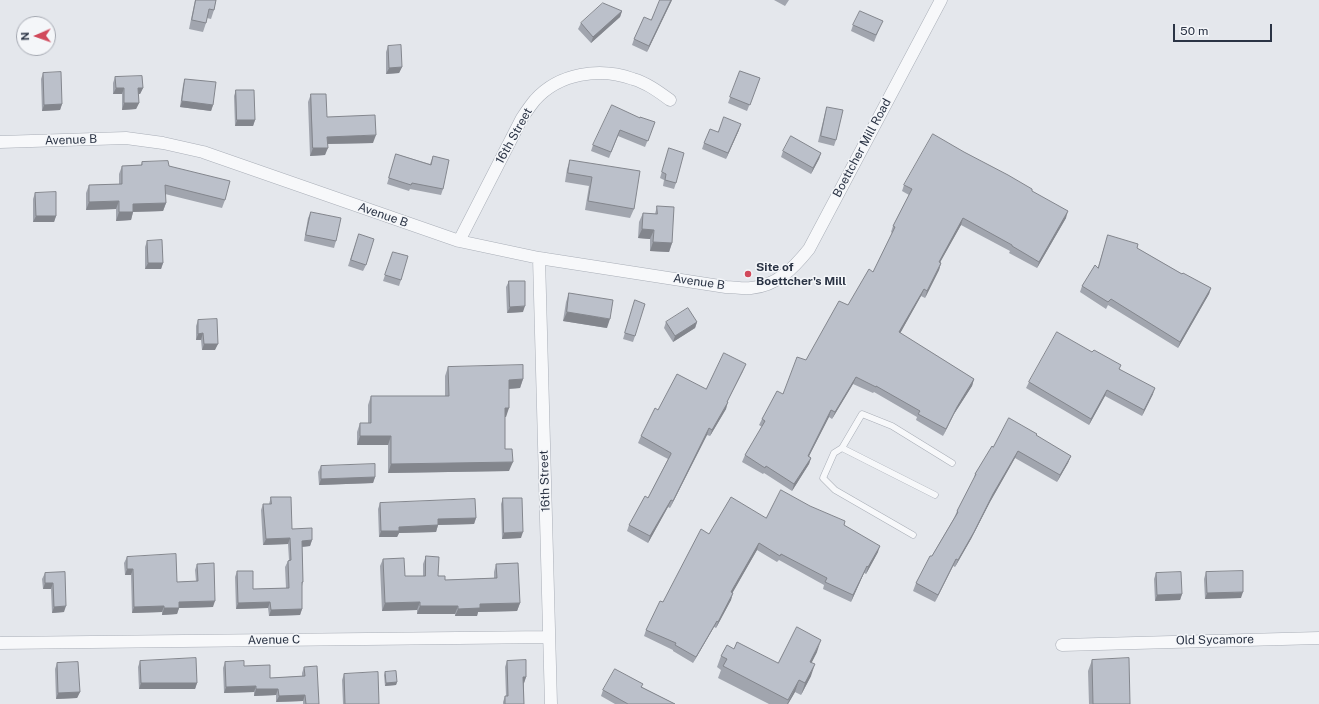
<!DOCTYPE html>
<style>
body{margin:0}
#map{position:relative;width:1319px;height:704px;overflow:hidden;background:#e4e7ec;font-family:"Public Sans",sans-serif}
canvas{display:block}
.north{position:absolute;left:16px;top:16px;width:40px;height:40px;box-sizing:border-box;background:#f4f6f9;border:1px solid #a4a8b1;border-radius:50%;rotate:268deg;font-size:11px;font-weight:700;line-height:16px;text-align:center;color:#2b3445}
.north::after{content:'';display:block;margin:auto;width:14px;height:18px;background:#d1495b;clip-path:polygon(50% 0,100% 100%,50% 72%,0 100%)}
.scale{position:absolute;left:1173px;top:24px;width:99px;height:18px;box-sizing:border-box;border:2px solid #2b3445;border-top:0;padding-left:5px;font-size:12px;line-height:14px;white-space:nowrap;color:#2b3445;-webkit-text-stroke:3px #f4f6f9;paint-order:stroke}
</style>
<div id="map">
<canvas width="1319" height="704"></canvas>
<div class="north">N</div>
<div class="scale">50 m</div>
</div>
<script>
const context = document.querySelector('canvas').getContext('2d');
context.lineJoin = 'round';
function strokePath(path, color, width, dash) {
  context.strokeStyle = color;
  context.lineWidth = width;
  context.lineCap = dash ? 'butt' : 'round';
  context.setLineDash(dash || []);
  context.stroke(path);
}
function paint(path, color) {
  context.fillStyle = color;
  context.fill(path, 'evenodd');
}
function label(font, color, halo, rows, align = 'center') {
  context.font = font + ' "Public Sans",sans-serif';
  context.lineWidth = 3;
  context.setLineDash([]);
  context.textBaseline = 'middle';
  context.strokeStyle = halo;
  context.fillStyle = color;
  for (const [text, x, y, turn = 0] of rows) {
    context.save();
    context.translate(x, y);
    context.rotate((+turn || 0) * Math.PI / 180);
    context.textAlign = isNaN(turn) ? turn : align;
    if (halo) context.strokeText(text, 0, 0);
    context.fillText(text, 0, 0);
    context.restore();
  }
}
const lane = new Path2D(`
 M 842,448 L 935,495
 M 913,535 L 835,490 L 823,478 L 834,453 L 842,448 L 862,414 L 892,426 L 952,463`);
const street = new Path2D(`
 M 0,142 L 126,138 L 163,143 L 203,152 L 459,241 L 539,258 L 726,287 C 734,287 743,289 751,288 C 776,286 793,269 809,249 L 941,0
 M 459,241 L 522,118 C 526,112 530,106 535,100 C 559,73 600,67 633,79 C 647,83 659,92 670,100
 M 539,258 L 551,704
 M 0,643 L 549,637
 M 1062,645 L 1319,638`);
strokePath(lane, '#a9aeb7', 7);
strokePath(street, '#a9aeb7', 13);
strokePath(lane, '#f7f8fa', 6);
strokePath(street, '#f7f8fa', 12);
paint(new Path2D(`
 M 195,0 L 216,0 L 214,10 L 211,19 L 207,18 L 206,23 L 203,32 L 189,29 Z
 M 672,0 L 647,52 L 632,45 L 634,39 Z
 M 774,0 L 789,0 L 785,6 Z
 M 622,11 L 620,17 L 591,43 L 578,29 L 581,23 Z
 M 853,25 L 880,27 L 874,42 L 851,31 Z
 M 388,46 L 402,67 L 399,73 L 386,74 L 386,52 Z
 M 740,71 L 760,78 L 747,111 L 728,103 Z
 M 43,73 L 62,104 L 60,110 L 42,111 L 41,79 Z
 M 115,77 L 143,88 L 140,94 L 138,94 L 139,103 L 136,109 L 122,110 L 122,94 L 113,94 L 113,83 Z
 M 185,79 L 213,105 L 211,111 L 180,107 L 183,85 Z
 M 236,90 L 255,120 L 253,126 L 235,126 L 234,96 Z
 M 311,94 L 327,117 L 373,143 L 327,144 L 325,155 L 310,156 L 308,102 Z
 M 827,107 L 836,140 L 834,146 L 818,142 L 825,113 Z
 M 640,118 L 655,122 L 645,147 L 618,136 L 609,158 L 591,151 L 593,145 Z
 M 739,130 L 726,159 L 702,149 L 704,143 L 718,132 Z
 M 669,148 L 676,183 L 674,189 L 663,186 L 664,180 L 660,178 Z
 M 783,151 L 821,153 L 819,159 L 811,174 L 781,157 Z
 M 396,154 L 430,164 L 433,156 L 443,189 L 441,195 L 410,189 L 409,191 L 387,184 Z
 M 570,160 L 634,209 L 630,218 L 585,210 L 589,186 L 565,182 L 567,169 Z
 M 142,162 L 169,166 L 225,200 L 222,208 L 165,194 L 166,203 L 163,211 L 133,212 L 131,220 L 116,221 L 116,209 L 86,210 L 86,193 L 89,185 L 119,184 L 119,174 L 122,166 L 141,165 Z
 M 904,185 L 1032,191 L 1066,218 L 1037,268 L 1009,253 L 1010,251 L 961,225 L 940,262 L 941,263 L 939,270 L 925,298 L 921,296 L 900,333 L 974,379 L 972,386 L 954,414 L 943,436 L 916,420 L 917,417 L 874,392 L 873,393 L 853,384 L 832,419 L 829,417 L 809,456 L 811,458 L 809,464 L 792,491 L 764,473 L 763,474 L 742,462 L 745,455 L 762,427 L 759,425 L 762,419 L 783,394 L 806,360 L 873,272 L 892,233 L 891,232 L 893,226 L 909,195 L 902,191 Z
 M 35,193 L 56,216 L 54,222 L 33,222 L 33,199 Z
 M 657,206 L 672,243 L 669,252 L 650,251 L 650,239 L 638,238 L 639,222 L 643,213 L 655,214 Z
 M 311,212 L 336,241 L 334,248 L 304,241 L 308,218 Z
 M 359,234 L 366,265 L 363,271 L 348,266 Z
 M 1108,235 L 1137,248 L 1182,274 L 1211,288 L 1209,294 L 1178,348 L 1108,305 L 1106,309 L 1080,292 L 1082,286 L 1098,267 Z
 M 147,241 L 163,263 L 161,269 L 145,269 L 145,247 Z
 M 393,252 L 401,280 L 399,286 L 383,281 Z
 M 509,281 L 523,312 L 507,313 L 506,287 Z
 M 569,293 L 607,328 L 563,321 L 566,302 Z
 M 635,300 L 635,336 L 633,342 L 623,339 Z
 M 198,320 L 215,350 L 202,350 L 201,340 L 196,340 L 196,326 Z
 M 666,322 L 697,322 L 695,328 L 673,342 L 664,328 Z
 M 448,367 L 523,379 L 520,388 L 509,389 L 506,417 L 505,417 L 505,449 L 509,471 L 388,473 L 388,445 L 357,445 L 357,432 L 360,423 L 368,423 L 368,405 L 371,396 L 445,396 L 445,376 Z
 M 1119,369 L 1153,394 L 1142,416 L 1105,396 L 1089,425 L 1026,388 L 1029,382 Z
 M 743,371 L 727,402 L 726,409 L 710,436 L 707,435 L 670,508 L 668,507 L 648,543 L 627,531 L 629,525 L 648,498 L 668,459 L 638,443 L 641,436 L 706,389 Z
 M 1036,436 L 1071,456 L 1068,463 L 1057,482 L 1015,458 L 990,502 L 971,539 L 955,567 L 953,566 L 935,602 L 913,591 L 916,583 L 954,518 L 957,511 L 973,481 L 975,474 L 993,447 Z
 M 321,466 L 375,477 L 373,483 L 319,485 L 318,472 Z
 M 271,497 L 292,529 L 312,540 L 310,546 L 302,547 L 303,582 L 302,586 L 302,609 L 300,615 L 269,616 L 268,608 L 236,609 L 235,577 L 237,571 L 253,589 L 286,588 L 285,567 L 288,561 L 289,560 L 288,544 L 263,545 L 261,510 L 263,504 L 269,504 Z
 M 503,498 L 521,538 L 502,539 L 501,504 Z
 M 380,503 L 476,518 L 474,524 L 438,525 L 436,532 L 399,533 L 397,537 L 379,537 L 378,509 Z
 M 766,518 L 844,525 L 878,552 L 866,574 L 864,573 L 851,602 L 823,589 L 824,585 L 779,560 L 777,562 L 757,550 L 732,593 L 731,600 L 716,628 L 714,627 L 693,663 L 673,651 L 673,650 L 644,636 L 646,630 L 663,602 L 709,534 Z
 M 426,556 L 438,576 L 445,580 L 494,578 L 494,572 L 496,564 L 520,603 L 517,611 L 478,612 L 477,616 L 455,616 L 455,614 L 417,614 L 417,610 L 382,611 L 380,566 L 383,559 L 405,576 L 423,576 L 423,564 Z
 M 127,557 L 177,582 L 196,581 L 195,570 L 197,564 L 213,607 L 179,608 L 177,614 L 162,615 L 162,612 L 132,613 L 131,575 L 125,575 L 124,563 Z
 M 65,572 L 64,612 L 52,613 L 51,589 L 43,589 L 42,579 L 45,573 Z
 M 1206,572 L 1241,598 L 1205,599 L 1204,579 Z
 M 1156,573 L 1182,594 L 1180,600 L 1155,601 L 1154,579 Z
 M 734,649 L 778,663 L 817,652 L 811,663 L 811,676 L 801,695 L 795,692 L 788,704 L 769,704 L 718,678 L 721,670 L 717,667 L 721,656 Z
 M 1092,660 L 1130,704 L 1089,704 L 1088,671 Z
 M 140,661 L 197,683 L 195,689 L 139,689 L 138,667 Z
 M 507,661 L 526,677 L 524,683 L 524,704 L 503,704 L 503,702 L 505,696 L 506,696 L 505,667 Z
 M 225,662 L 244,666 L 270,678 L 302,676 L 302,673 L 304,667 L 319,704 L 303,704 L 303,701 L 276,702 L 276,695 L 254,696 L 254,692 L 224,693 L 223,668 Z
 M 57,663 L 80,692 L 77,698 L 56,699 L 55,669 Z
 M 385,672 L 397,682 L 396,685 L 385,686 L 384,675 Z
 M 344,674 L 379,704 L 343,704 L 342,680 Z
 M 642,687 L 675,704 L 615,704 L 601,696 L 603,690 Z`), '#a1a5ae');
paint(new Path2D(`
 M 671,0 L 672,0 L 647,52 L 649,46 Z
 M 622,11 L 620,17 L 591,43 L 593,37 Z
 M 402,67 L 399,73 L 386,74 L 389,68 Z
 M 116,88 L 124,88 L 122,94 L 113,94 Z
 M 138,88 L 143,88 L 140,94 L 136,94 Z
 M 182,101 L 213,105 L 211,111 L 180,107 Z
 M 124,103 L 139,103 L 136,109 L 122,110 Z
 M 62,104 L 60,110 L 42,111 L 44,105 Z
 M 237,120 L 255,120 L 253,126 L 235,126 Z
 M 741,124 L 739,130 L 726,159 L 728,153 Z
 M 376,135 L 373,143 L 324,144 L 327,137 Z
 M 313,148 L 328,148 L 325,155 L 310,156 Z
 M 821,153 L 819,159 L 811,174 L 813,168 Z
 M 119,201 L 116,209 L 86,210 L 89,202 Z
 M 166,203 L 163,211 L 130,212 L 133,204 Z
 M 1068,211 L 1066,218 L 1037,268 L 1039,262 Z
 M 119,212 L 133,212 L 131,220 L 116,221 Z
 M 36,216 L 56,216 L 54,222 L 33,222 Z
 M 963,218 L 961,225 L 937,268 L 939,262 Z
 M 642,229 L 654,230 L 650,239 L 638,238 Z
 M 653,242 L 672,243 L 669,252 L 650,251 Z
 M 148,263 L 163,263 L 161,269 L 145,269 Z
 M 941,263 L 939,270 L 925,298 L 927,291 Z
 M 1211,288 L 1209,294 L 1178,348 L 1180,342 Z
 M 924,289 L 921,296 L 897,339 L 899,332 Z
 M 525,306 L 523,312 L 507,313 L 510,307 Z
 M 567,312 L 610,319 L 607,328 L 563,321 Z
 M 697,322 L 695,328 L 673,342 L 675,336 Z
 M 203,333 L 201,340 L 196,340 L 198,334 Z
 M 204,344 L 218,344 L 215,350 L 202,350 Z
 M 746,364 L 743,371 L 724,408 Z
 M 856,377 L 853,384 L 832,419 L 835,412 Z
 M 523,379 L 520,388 L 506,389 L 509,380 Z
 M 974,379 L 972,386 L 954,414 L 943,436 L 946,429 L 957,407 Z
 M 1155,388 L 1153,394 L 1142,416 L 1144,410 Z
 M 1107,390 L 1105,396 L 1089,425 L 1091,419 Z
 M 728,402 L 726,409 L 710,436 L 712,430 Z
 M 505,408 L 509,408 L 506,417 L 502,417 Z
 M 831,410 L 829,417 L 806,462 L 808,456 Z
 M 709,428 L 707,435 L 670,508 L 673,501 Z
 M 360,436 L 391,436 L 388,445 L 357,445 Z
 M 1018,451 L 1015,458 L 990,502 L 971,539 L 955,567 L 958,560 L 993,494 Z
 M 1071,456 L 1068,463 L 1057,482 L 1060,475 Z
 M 811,458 L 809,464 L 792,491 L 794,484 Z
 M 513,462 L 509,471 L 388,473 L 391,464 Z
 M 375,477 L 373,483 L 319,485 L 321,479 Z
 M 671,500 L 668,507 L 648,543 L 650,536 Z
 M 476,518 L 474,524 L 436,525 L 438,519 Z
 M 438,525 L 436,532 L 399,533 L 397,537 L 379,537 L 381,531 L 399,527 Z
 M 523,532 L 521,538 L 502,539 L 504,533 Z
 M 290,538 L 288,544 L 263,545 L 266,539 Z
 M 312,540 L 310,546 L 300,547 L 302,541 Z
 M 759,543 L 757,550 L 729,599 L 731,592 Z
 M 880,546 L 878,552 L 866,574 L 868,567 Z
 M 956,559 L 953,566 L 935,602 L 938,595 Z
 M 867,566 L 864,573 L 851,602 L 853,595 Z
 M 127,569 L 133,569 L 131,575 L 125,575 Z
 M 45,583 L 53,583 L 51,589 L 43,589 Z
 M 1243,592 L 1241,598 L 1205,599 L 1207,593 Z
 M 733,593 L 731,600 L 716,628 L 718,622 Z
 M 1182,594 L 1180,600 L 1155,601 L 1157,595 Z
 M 215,601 L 213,607 L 179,608 L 177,614 L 162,615 L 164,608 L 179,602 Z
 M 270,602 L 268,608 L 236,609 L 238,603 Z
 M 420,602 L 417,610 L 382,611 L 385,603 Z
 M 520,603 L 517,611 L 478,612 L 477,616 L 455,616 L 458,609 L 480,604 Z
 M 66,606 L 64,612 L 52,613 L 54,607 Z
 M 164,606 L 162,612 L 132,613 L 134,607 Z
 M 420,606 L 458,606 L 455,614 L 417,614 Z
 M 302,609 L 300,615 L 269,616 L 271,610 Z
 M 717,621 L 714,627 L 693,663 L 696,657 Z
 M 821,640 L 817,652 L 806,674 L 810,662 Z
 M 815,664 L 811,676 L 801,695 L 805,683 Z
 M 523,677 L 526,677 L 524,683 L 521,684 Z
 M 799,680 L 795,692 L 788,704 L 787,704 Z
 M 397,682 L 396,685 L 385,686 L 386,683 Z
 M 141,683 L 197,683 L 195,689 L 139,689 Z
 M 256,686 L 254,692 L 224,693 L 226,687 Z
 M 256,689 L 278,689 L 276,695 L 254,696 Z
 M 80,692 L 77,698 L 56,699 L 58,693 Z
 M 305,695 L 303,701 L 276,702 L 279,696 Z`), '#83868d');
const building = new Path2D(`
 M 196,0 L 216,0 L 214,10 L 209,9 L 206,23 L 192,20 Z
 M 660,0 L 671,0 L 649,46 L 634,39 L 644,17 L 651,20 Z
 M 603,3 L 622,11 L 593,37 L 581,23 Z
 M 860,11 L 883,21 L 876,35 L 853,25 Z
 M 401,45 L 402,67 L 389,68 L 388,46 Z
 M 740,71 L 760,78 L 750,105 L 730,97 Z
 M 61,72 L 62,104 L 44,105 L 43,73 Z
 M 142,76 L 143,88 L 138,88 L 139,103 L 124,103 L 124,88 L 116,88 L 115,77 Z
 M 185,79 L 216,82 L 213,105 L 182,101 Z
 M 236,90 L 254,90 L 255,120 L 237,120 Z
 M 311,94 L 326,94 L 327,117 L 375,115 L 376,135 L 327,137 L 328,148 L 313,148 Z
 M 612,105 L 640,118 L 640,117 L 655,122 L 648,141 L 620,130 L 611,152 L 593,145 Z
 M 827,107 L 843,110 L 836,140 L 821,136 Z
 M 724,117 L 741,124 L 728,153 L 704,143 L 710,129 L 718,132 Z
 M 933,134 L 964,152 L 1008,175 L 1032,189 L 1032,191 L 1068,211 L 1039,262 L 1012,246 L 1012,245 L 963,218 L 939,262 L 941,263 L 927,291 L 924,289 L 899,332 L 974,379 L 957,407 L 946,429 L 918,414 L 920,411 L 876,386 L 876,387 L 856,377 L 835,412 L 831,410 L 808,456 L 811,458 L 794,484 L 766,466 L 765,468 L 745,455 L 765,421 L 762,419 L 777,391 L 783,394 L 797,357 L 806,360 L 839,301 L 848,305 L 869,269 L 873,272 L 895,227 L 893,226 L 912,189 L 904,185 Z
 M 791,136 L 821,153 L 813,168 L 783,151 Z
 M 669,148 L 684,153 L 676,183 L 665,180 L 666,174 L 662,172 Z
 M 396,154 L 431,165 L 433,156 L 449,160 L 443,189 L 412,183 L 411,185 L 389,178 Z
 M 570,160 L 640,171 L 634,209 L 588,201 L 592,177 L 568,173 Z
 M 168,161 L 169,166 L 230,181 L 225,200 L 165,185 L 166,203 L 133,204 L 133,212 L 119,212 L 119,201 L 89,202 L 89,185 L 122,184 L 122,166 L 142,165 L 142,162 Z
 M 56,192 L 56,216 L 36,216 L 35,193 Z
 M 657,206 L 674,207 L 672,243 L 653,242 L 654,230 L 642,229 L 643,213 L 657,214 Z
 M 311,212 L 341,218 L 336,241 L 306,235 Z
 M 359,234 L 374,239 L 366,265 L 351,260 Z
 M 1108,235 L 1138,244 L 1137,248 L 1182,274 L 1183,273 L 1211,288 L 1180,342 L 1111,299 L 1108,302 L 1082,286 L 1095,265 L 1098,268 Z
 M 162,240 L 163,263 L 148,263 L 147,241 Z
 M 393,252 L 408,256 L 401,280 L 385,275 Z
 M 509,281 L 525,281 L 525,306 L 510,307 Z
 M 569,293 L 613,300 L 610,319 L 567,312 Z
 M 635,300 L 645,304 L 635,336 L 625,333 Z
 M 688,308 L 697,322 L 675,336 L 666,322 Z
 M 217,319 L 218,344 L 204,344 L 203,333 L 198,334 L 198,320 Z
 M 1057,332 L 1092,352 L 1094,350 L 1121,365 L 1119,369 L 1155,388 L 1144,410 L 1107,390 L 1091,419 L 1029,382 Z
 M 724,353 L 746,364 L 727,402 L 728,402 L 712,430 L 709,428 L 673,501 L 671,500 L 650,536 L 629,525 L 645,496 L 648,498 L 671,454 L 671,453 L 641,436 L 655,408 L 658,410 L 677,374 L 706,389 Z
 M 523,365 L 523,379 L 509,380 L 509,408 L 505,408 L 505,449 L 512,449 L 513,462 L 391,464 L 391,436 L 360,436 L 360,423 L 371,423 L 371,396 L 449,396 L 448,367 Z
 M 1009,418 L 1037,434 L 1036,435 L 1071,456 L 1060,475 L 1018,451 L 993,494 L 974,532 L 958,560 L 956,559 L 938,595 L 916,583 L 930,556 L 932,556 L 958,512 L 957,511 L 976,474 L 975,474 L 992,446 L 993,447 Z
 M 375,464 L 375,477 L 321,479 L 321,466 Z
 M 781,490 L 810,506 L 845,521 L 844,525 L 880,546 L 868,567 L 867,566 L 853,595 L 825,582 L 827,578 L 781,554 L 780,556 L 759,543 L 731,592 L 733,593 L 718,622 L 717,621 L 696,657 L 675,645 L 676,643 L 646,630 L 660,601 L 663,602 L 701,529 L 709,534 L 731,497 L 766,518 Z
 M 271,497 L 291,497 L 292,529 L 312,528 L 312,540 L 302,541 L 303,582 L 302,582 L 302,609 L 271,610 L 270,602 L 238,603 L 237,571 L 253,571 L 253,589 L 289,588 L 288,561 L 291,560 L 290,538 L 266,539 L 263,504 L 271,504 Z
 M 503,498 L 522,498 L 523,532 L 504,533 Z
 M 475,499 L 476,518 L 438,519 L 438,525 L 399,527 L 399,531 L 381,531 L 380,503 Z
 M 176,554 L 177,582 L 198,581 L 197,564 L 214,563 L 215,601 L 179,602 L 179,608 L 164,608 L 164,606 L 134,607 L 133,569 L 127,569 L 127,557 Z
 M 426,556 L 439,557 L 438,576 L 445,576 L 445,580 L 497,578 L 496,564 L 518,563 L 520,603 L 480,604 L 480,608 L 458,609 L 458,606 L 420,606 L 420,602 L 385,603 L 383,559 L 404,558 L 405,576 L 425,576 Z
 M 1243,571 L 1243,592 L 1207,593 L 1206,572 Z
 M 65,572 L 66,606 L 54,607 L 53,583 L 45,583 L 45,573 Z
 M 1181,572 L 1182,594 L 1157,595 L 1156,573 Z
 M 797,627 L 821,640 L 810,662 L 815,664 L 805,683 L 799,680 L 788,700 L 723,666 L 727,659 L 721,656 L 727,645 L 734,649 L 737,642 L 778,663 Z
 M 196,658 L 197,683 L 141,683 L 140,661 Z
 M 1129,658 L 1130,704 L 1093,704 L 1092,660 Z
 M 526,660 L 526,677 L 523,677 L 524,704 L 505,704 L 505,696 L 508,696 L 507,661 Z
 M 244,661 L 244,666 L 270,665 L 270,678 L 305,676 L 304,667 L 317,666 L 319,704 L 306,704 L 305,695 L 279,696 L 278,689 L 256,689 L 256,686 L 226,687 L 225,662 Z
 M 78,662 L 80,692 L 58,693 L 57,663 Z
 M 615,669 L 643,684 L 641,687 L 675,704 L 628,704 L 603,690 Z
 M 396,671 L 397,682 L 386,683 L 385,672 Z
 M 378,672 L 379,704 L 345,704 L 344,674 Z`);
paint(building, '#bbc0ca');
strokePath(building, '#83868d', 1);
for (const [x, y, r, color] of [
 [748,274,4,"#d1495b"]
]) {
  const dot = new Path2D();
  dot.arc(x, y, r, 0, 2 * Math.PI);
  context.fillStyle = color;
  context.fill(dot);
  strokePath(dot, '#f4f6f9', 1.5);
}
label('12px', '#2b3445', '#f4f6f9', [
 ["16th Street",514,136,-61],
 ["Avenue B",71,140,-2],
 ["Boettcher Mill Road",862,148,-62],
 ["Avenue B",383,215,19],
 ["Avenue B",699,282,8],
 ["16th Street",545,481,-92],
 ["Avenue C",274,640,-1],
 ["Old Sycamore",1215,640,-1]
]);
label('bold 12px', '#2b3445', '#f4f6f9', [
 ["Site of",756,267],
 ["Boettcher's Mill",756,281]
], 'left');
</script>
